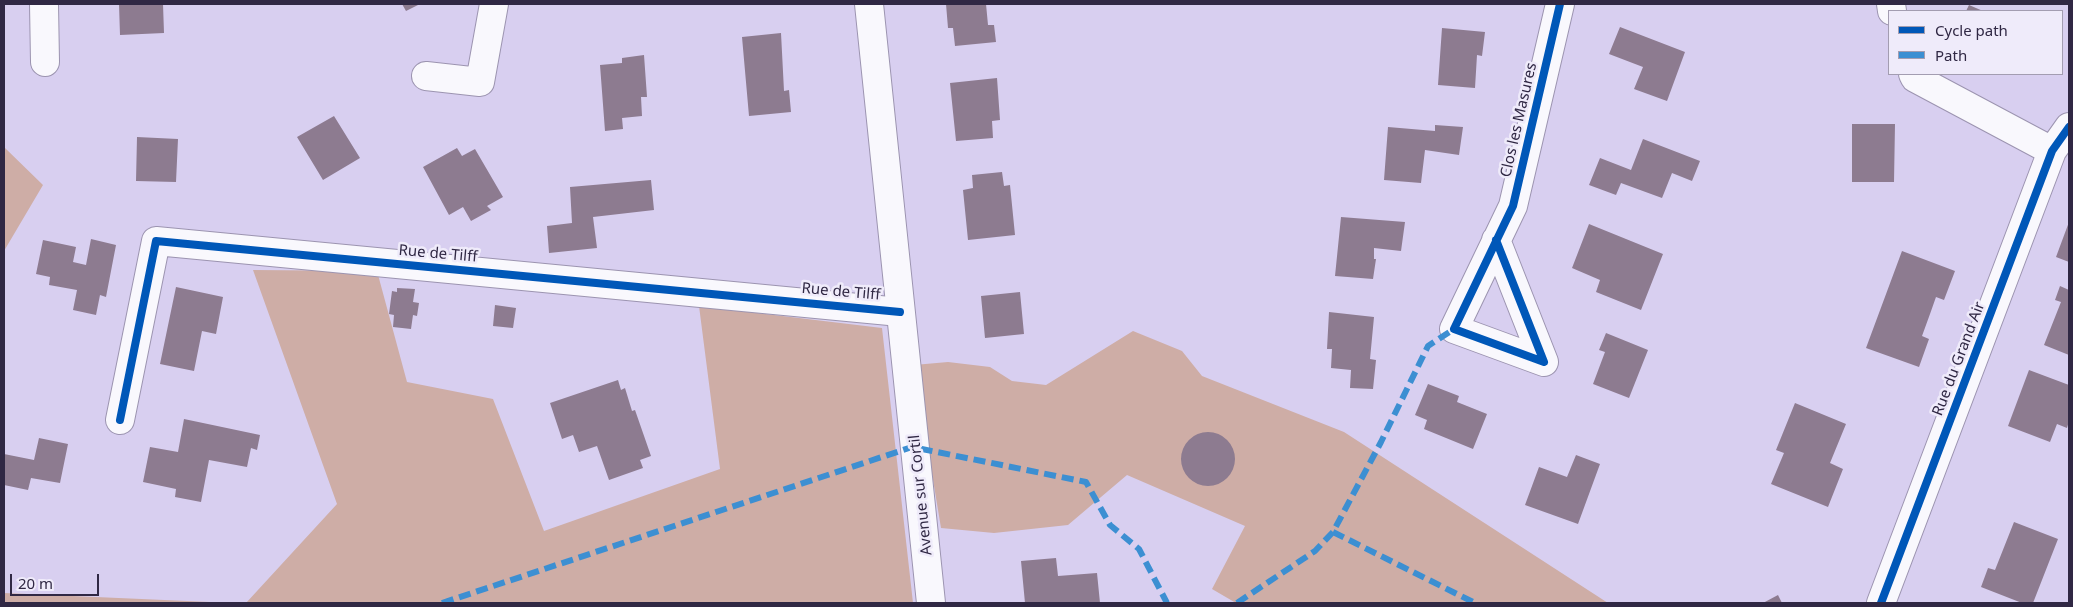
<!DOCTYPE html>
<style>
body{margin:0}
#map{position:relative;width:2073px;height:607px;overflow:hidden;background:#d8cff0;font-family:"Noto Sans",sans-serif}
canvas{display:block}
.frame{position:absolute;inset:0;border:5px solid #302844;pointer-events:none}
.legend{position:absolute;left:1888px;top:10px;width:175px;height:65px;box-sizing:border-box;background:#efebfa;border:1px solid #a39db1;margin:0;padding:6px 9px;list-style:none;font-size:15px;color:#302844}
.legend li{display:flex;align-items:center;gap:10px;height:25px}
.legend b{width:25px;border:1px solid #a39db1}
.scale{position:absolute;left:10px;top:574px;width:89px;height:22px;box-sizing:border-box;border:2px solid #302844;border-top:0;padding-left:6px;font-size:15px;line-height:18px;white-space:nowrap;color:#302844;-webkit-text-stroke:4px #efebfa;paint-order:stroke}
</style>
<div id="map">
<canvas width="2073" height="607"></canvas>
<div class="frame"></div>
<ul class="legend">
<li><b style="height:6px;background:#0057b8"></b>Cycle path</li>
<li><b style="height:6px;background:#3c8fd2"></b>Path</li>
</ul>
<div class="scale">20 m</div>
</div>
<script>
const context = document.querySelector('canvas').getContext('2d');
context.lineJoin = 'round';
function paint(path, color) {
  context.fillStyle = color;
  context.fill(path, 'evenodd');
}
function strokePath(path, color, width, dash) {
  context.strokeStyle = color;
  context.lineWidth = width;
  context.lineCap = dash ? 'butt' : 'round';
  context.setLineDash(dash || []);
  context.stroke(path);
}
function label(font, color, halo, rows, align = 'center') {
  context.font = font + ' "Noto Sans",sans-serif';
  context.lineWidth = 5;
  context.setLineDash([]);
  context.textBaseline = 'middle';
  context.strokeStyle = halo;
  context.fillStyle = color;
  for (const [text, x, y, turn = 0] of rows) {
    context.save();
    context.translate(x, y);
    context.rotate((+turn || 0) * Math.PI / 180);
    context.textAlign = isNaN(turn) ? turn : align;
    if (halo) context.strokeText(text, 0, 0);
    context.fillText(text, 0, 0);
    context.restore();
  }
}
paint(new Path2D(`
 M 4,147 L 43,185 L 4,251 Z
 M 253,270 L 377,271 L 407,382 L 493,399 L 544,531 L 720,469 L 699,306 L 882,328 L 913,603 L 246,603 L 337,504 Z
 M 1133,331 L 1182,351 L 1202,376 L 1344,432 L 1608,603 L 1236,603 L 1212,589 L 1245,526 L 1127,475 L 1068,525 L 994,533 L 941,528 L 914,365 L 948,362 L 990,367 L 1012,381 L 1046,385 Z
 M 4,593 L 233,603 L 4,603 Z`), '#ceada6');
paint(new Path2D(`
 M 119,4 L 163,4 L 164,33 L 120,35 Z
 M 402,4 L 420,4 L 406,11 Z
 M 946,4 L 986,4 L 988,25 L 994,25 L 996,42 L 955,46 L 953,28 L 948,28 Z
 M 1969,5 L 1983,11 L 1966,11 Z
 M 1620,27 L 1685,52 L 1667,101 L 1634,89 L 1643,67 L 1609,54 Z
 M 1442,28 L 1485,32 L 1482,56 L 1477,55 L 1475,88 L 1438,85 Z
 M 781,33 L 784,91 L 789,90 L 791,112 L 749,116 L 742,37 Z
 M 644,55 L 647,97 L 641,97 L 642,116 L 622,118 L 623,129 L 605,131 L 600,65 L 622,63 L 622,58 Z
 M 997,78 L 1000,120 L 992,121 L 993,138 L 956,141 L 950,83 Z
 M 334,116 L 360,158 L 323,180 L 297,137 Z
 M 1852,124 L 1895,124 L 1894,182 L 1852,182 Z
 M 1435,125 L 1463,127 L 1459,155 L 1425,150 L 1421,183 L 1384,180 L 1388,127 L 1435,131 Z
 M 137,137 L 178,139 L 176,182 L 136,181 Z
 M 1643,139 L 1700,161 L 1692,181 L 1672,173 L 1662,198 L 1621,183 L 1616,195 L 1589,185 L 1600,158 L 1631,170 Z
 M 457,148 L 462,156 L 475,149 L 503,197 L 487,206 L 491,210 L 471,221 L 463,207 L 449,215 L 423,167 Z
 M 1002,172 L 1004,186 L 1010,185 L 1015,235 L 968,240 L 963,190 L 973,188 L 972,175 Z
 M 651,180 L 654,210 L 593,217 L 597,248 L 549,253 L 547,226 L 572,223 L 570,187 Z
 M 1341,217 L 1405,222 L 1401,251 L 1374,248 L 1374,259 L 1376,259 L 1373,279 L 1335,276 Z
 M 2069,222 L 2069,262 L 2056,257 Z
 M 1589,224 L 1663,254 L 1641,310 L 1596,292 L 1600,280 L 1572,268 Z
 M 91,239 L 116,245 L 106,297 L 100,295 L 96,315 L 73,310 L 77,290 L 49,285 L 50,277 L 36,274 L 43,240 L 76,247 L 73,262 L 86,265 Z
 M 1902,251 L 1955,271 L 1944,300 L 1936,297 L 1930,314 L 1922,336 L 1929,339 L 1919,367 L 1866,348 Z
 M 2060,286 L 2069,290 L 2069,355 L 2044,345 L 2061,302 L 2055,300 Z
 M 176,287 L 223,297 L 216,334 L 202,331 L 194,371 L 160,364 Z
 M 397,288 L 415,289 L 413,302 L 419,303 L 417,316 L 413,315 L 411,329 L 393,327 L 394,315 L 389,314 L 392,291 L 397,292 Z
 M 1020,292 L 1024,334 L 985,338 L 981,296 Z
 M 495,305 L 516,308 L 513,328 L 493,326 Z
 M 1329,312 L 1374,317 L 1370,359 L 1376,360 L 1373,389 L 1350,388 L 1351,370 L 1331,368 L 1332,349 L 1327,349 Z
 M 1606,333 L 1648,350 L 1629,398 L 1593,384 L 1605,352 L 1599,350 Z
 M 2029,370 L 2069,385 L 2069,421 L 2067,428 L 2057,424 L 2050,442 L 2008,426 Z
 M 618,380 L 621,390 L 625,388 L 632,411 L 635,410 L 651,456 L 640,460 L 643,468 L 609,480 L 597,446 L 579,452 L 573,435 L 562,439 L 550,403 Z
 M 1428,384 L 1459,396 L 1457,402 L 1487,414 L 1473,449 L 1424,429 L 1427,420 L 1415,415 Z
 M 1795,403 L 1846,424 L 1830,463 L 1843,469 L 1828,507 L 1771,484 L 1784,453 L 1776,450 Z
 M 184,419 L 260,435 L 257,450 L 251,448 L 247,467 L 209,460 L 201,502 L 175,497 L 176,489 L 143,482 L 150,447 L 178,452 Z
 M1181 459a27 27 0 1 1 54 0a27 27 0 1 1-54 0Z
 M 39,438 L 68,444 L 60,483 L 31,478 L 28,490 L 4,485 L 4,454 L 34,460 Z
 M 1576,455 L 1600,464 L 1578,524 L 1525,505 L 1539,467 L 1567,477 Z
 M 2014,522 L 2058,539 L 2033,603 L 2022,603 L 1981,587 L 1988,568 L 1995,570 Z
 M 1056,558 L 1058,576 L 1097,573 L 1100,603 L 1025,603 L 1021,561 Z
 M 1778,595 L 1782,603 L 1763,603 Z`), '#8d7b90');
const minor = new Path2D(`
 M 44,4 L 45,62
 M 1891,4 L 1892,11
 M 1913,74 L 1915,78 L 2052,151
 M 426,76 L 480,82 L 494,4
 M 1496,240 L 1544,362 L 1454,329 L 1513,206 L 1560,4
 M 120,420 L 156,241 L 900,312
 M 1881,603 L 2052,151 L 2069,127`);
const secondary = new Path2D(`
 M 869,4 L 931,603`);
strokePath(minor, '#9c94b0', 30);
strokePath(secondary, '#9c94b0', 30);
strokePath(minor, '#f9f8fd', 28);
strokePath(secondary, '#f9f8fd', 28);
strokePath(new Path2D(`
 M 1333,532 L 1475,603
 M 442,603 L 912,447 L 1086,482 L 1110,525 L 1139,549 L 1167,603
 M 1237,603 L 1315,551 L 1333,532 L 1381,442 L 1428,346 L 1454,329`), '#3c8fd2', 6, [12, 6]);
strokePath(new Path2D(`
 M 1496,240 L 1544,362 L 1454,329 L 1513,206 L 1560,4
 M 120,420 L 156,241 L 900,312
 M 1881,603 L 2052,151 L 2069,127`), '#0057b8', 8);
label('15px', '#302844', '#efebfa', [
 ["Clos les Masures",1519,120,-77],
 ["Rue de Tilff",438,254,5],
 ["Rue de Tilff",841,292,5],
 ["Rue du Grand Air",1959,359,-69],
 ["Avenue sur Cortil",921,495,-96]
]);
</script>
